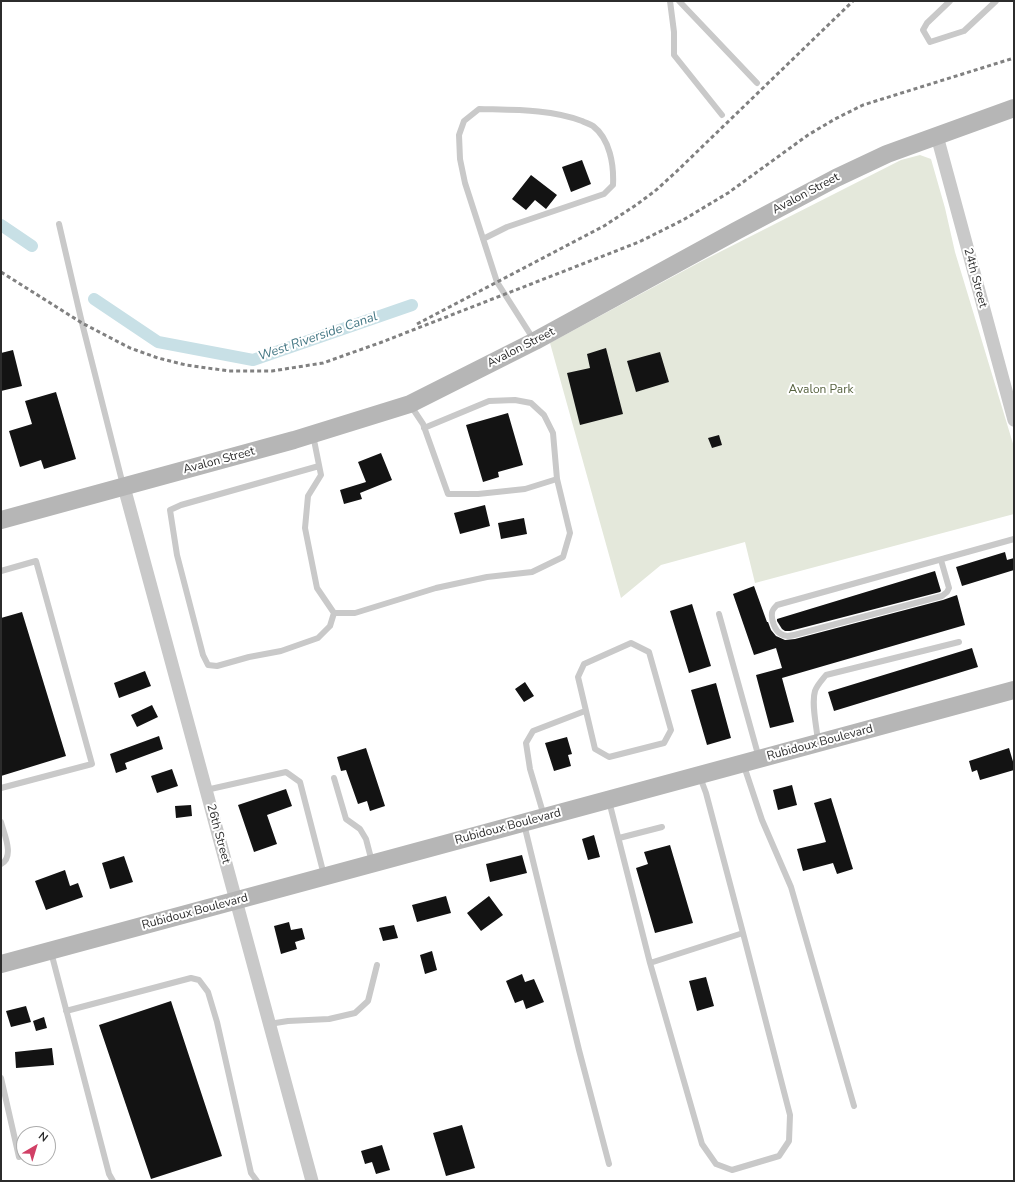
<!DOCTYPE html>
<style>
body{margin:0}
#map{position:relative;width:1015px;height:1182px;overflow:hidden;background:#fff;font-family:"Nunito Sans",sans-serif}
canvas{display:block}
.frame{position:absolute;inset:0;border:2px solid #2c2c2c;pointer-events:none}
.north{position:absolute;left:16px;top:1126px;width:40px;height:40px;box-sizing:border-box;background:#fff;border:1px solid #ababab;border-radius:50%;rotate:38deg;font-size:11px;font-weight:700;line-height:16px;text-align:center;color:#2c2c2c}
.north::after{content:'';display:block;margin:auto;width:14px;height:18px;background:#d14066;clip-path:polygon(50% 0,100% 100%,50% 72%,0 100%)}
</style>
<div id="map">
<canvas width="1015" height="1182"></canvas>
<div class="frame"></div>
<div class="north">N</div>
</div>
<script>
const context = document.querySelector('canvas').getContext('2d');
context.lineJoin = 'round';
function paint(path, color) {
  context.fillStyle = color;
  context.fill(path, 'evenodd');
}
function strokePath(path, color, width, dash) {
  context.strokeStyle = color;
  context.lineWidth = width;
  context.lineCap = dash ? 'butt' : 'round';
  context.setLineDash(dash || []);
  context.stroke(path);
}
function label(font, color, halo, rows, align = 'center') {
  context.font = font + ' "Nunito Sans",sans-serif';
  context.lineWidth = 4;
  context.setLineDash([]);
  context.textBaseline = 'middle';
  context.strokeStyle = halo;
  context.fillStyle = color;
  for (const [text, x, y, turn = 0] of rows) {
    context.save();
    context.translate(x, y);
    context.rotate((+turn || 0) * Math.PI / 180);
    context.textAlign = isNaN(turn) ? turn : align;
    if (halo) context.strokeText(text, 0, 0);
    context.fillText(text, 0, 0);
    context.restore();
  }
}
paint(new Path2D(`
 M 920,155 L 931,159 L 945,208 L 955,252 L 1014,447 L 1014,514 L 755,583 L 745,542 L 661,565 L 621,598 L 550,343 L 700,262 L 901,160 Z`), '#e4e8db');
strokePath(new Path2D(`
 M 1,225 L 32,246
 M 94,299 L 158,342 L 253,360 L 412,305`), '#c8e0e6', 12);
paint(new Path2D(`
 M 582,160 L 591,184 L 571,192 L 562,167 Z
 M 531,175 L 557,195 L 546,209 L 535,200 L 526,210 L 512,199 Z
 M 606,348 L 623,414 L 580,425 L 567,373 L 590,368 L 587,354 Z
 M 13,350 L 22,386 L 1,391 L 1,353 Z
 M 660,352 L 669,382 L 636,392 L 627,361 Z
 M 56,392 L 76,459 L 44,469 L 41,460 L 20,467 L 9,431 L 32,424 L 25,401 Z
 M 508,413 L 523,465 L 498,472 L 499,477 L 483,482 L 466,425 Z
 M 719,435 L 722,445 L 712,448 L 708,438 Z
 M 381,453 L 392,480 L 360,493 L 362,499 L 344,504 L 340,490 L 366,482 L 358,462 Z
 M 485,505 L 490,526 L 460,534 L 454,513 Z
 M 524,518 L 527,534 L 501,539 L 498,523 Z
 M 1005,552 L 1007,560 L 1014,558 L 1014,570 L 962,586 L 956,567 Z
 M 935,571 L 941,591 L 940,592 L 790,631 L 785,631 L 782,629 L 777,621 L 777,619 Z
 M 754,586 L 767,622 L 768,622 L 771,630 L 776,636 L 785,640 L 795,639 L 943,600 L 957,595 L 965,625 L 782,678 L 794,722 L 770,728 L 756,675 L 782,668 L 776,648 L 754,655 L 733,594 Z
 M 692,604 L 711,666 L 689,673 L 670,611 Z
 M 22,612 L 66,756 L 1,776 L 1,618 Z
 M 972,648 L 978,667 L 834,711 L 828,692 Z
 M 145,671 L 151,686 L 119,698 L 114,683 Z
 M 525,682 L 534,696 L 524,702 L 515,689 Z
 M 716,683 L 731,738 L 707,745 L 691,690 Z
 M 152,705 L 158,717 L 137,727 L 131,715 Z
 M 159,736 L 163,749 L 125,763 L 127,769 L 116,773 L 110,754 Z
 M 567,737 L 572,754 L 568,755 L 571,766 L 554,771 L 545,743 Z
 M 366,748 L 385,806 L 370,811 L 367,801 L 358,804 L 346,770 L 341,771 L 337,757 Z
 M 1009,748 L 1014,765 L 1014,770 L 980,780 L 977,770 L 972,772 L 969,761 Z
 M 172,769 L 178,786 L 157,793 L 151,776 Z
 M 792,785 L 797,805 L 778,810 L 773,790 Z
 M 286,789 L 292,806 L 267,815 L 277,844 L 254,852 L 238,805 Z
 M 831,798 L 853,869 L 837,874 L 833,863 L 803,871 L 797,849 L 826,842 L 814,803 Z
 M 191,805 L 192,816 L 176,818 L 175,806 Z
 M 594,835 L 600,857 L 588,860 L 582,839 Z
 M 670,845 L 693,923 L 655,933 L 636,868 L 648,864 L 644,852 Z
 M 522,855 L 527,873 L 490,882 L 486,864 Z
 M 124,856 L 133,882 L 110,889 L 102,863 Z
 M 65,870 L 70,886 L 78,883 L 83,897 L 46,910 L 35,881 Z
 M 446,896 L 451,913 L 417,922 L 412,905 Z
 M 489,896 L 503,915 L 481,931 L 467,913 Z
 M 289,922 L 291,930 L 302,928 L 305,939 L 295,942 L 297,949 L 281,954 L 274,926 Z
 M 394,925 L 398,938 L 383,941 L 379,928 Z
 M 432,951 L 437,970 L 425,974 L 420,955 Z
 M 522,974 L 525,982 L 534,979 L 544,1002 L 526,1009 L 523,1000 L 515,1003 L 506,981 Z
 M 706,977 L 714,1006 L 697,1011 L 689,981 Z
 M 171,1001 L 222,1156 L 151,1179 L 99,1025 Z
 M 26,1006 L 31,1022 L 11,1027 L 6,1011 Z
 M 44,1017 L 47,1028 L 36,1031 L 33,1021 Z
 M 52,1048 L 54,1065 L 16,1068 L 15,1052 Z
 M 462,1125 L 475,1168 L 446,1176 L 433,1133 Z
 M 382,1145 L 390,1170 L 376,1174 L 372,1162 L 365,1164 L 361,1151 Z`), '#131313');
strokePath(new Path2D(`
 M 670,1 L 674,32 L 674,55 L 722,115
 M 679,1 L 757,83
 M 950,1 L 927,23 L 923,30 L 930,42 L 964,31 L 996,1
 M 59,224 L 82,323 L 123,485
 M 483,239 L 507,227 L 604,194 L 613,185 C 614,165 610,139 593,126 C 590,124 586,123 582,121 C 550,109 513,110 479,109 L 464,121 L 459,135 L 460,159 L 465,183 L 497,282 L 534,340
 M 411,406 L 423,424 L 448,494 L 478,494 L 525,489 L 557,479 L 553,433 L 544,415 L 531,403 L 515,400 L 489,401 L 424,428
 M 313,435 L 321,475 L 308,496 L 305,528 L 317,588 L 334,613 L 355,613 L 436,588 L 487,577 L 532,572 L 563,557 L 570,533 L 557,479
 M 319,466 L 181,505 L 170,510 L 177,555 L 203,655 L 208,665 L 217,666 L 249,657 L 281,651 L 318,638 L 330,626 L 334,613
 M 941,560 L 949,588 L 947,592 L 942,596 L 794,635 C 790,636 785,637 781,634 C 775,631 771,620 772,613 C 772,610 775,607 777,605 L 1014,539
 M 1,571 L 36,561 L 92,764 L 1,788
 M 719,614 L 759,758
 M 631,643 L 649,652 L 671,730 L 664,743 L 609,757 L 595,749 L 578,677 L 584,664 Z
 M 818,742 C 817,728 811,704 815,691 C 817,685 822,680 826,675 L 959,642
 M 744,766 L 762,820 L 791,887 L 854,1106
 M 334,778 L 346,819 L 360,829 L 366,839 L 372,862
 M 206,790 L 286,772 L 300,782 L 324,875
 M 609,801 L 650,963 L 743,933 L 706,793 L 700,777
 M 544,816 L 530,769 L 526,743 L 533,731 L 585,711
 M 1,822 C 4,834 15,857 1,864
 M 524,824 L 579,1050 L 609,1164
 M 619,838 L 662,827
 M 51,952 L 109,1174 L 113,1181
 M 650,963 L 702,1144 L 716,1164 L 732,1170 L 779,1156 L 789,1141 L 790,1115 L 743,933
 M 66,1011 L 191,978 L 199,980 L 208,992 L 217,1022 L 251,1173 L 257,1181
 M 269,1024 L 288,1021 L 329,1019 L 355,1013 L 368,1001 L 377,965
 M 1,1078 L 19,1157`), '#c9c9c9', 6);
strokePath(new Path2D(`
 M 937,136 L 1014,420
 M 124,487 L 312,1181`), '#c9c9c9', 13);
strokePath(new Path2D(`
 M 1,520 L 294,440 L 410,404 L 535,341 L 736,231 L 836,178 L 887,154 L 1014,108
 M 1,964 L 1014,690`), '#b6b6b6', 18);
strokePath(new Path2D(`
 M 1,272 L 82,323 L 130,348 L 158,358 L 186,365 L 229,371 L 272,371 L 323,363 L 382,342 L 639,242 L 683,220 L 728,193 L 808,135 L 835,119 L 863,105 L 1014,58
 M 417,324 L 604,226 L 636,205 L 655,191 L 676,172 L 853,1`), '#818181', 3, [4, 3]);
label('12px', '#2c2c2c', '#fff', [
 ["Avalon Street",806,194,-28],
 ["24th Street",975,278,75],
 ["Avalon Street",521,348,-27],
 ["Avalon Street",219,461,-15],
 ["Rubidoux Boulevard",820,743,-15],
 ["Rubidoux Boulevard",508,827,-15],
 ["26th Street",218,834,75],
 ["Rubidoux Boulevard",195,912,-15]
]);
label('12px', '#56623f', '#fff', [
 ["Avalon Park",821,390]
]);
label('italic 13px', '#447784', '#fff', [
 ["West Riverside Canal",318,337,-19]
]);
</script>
